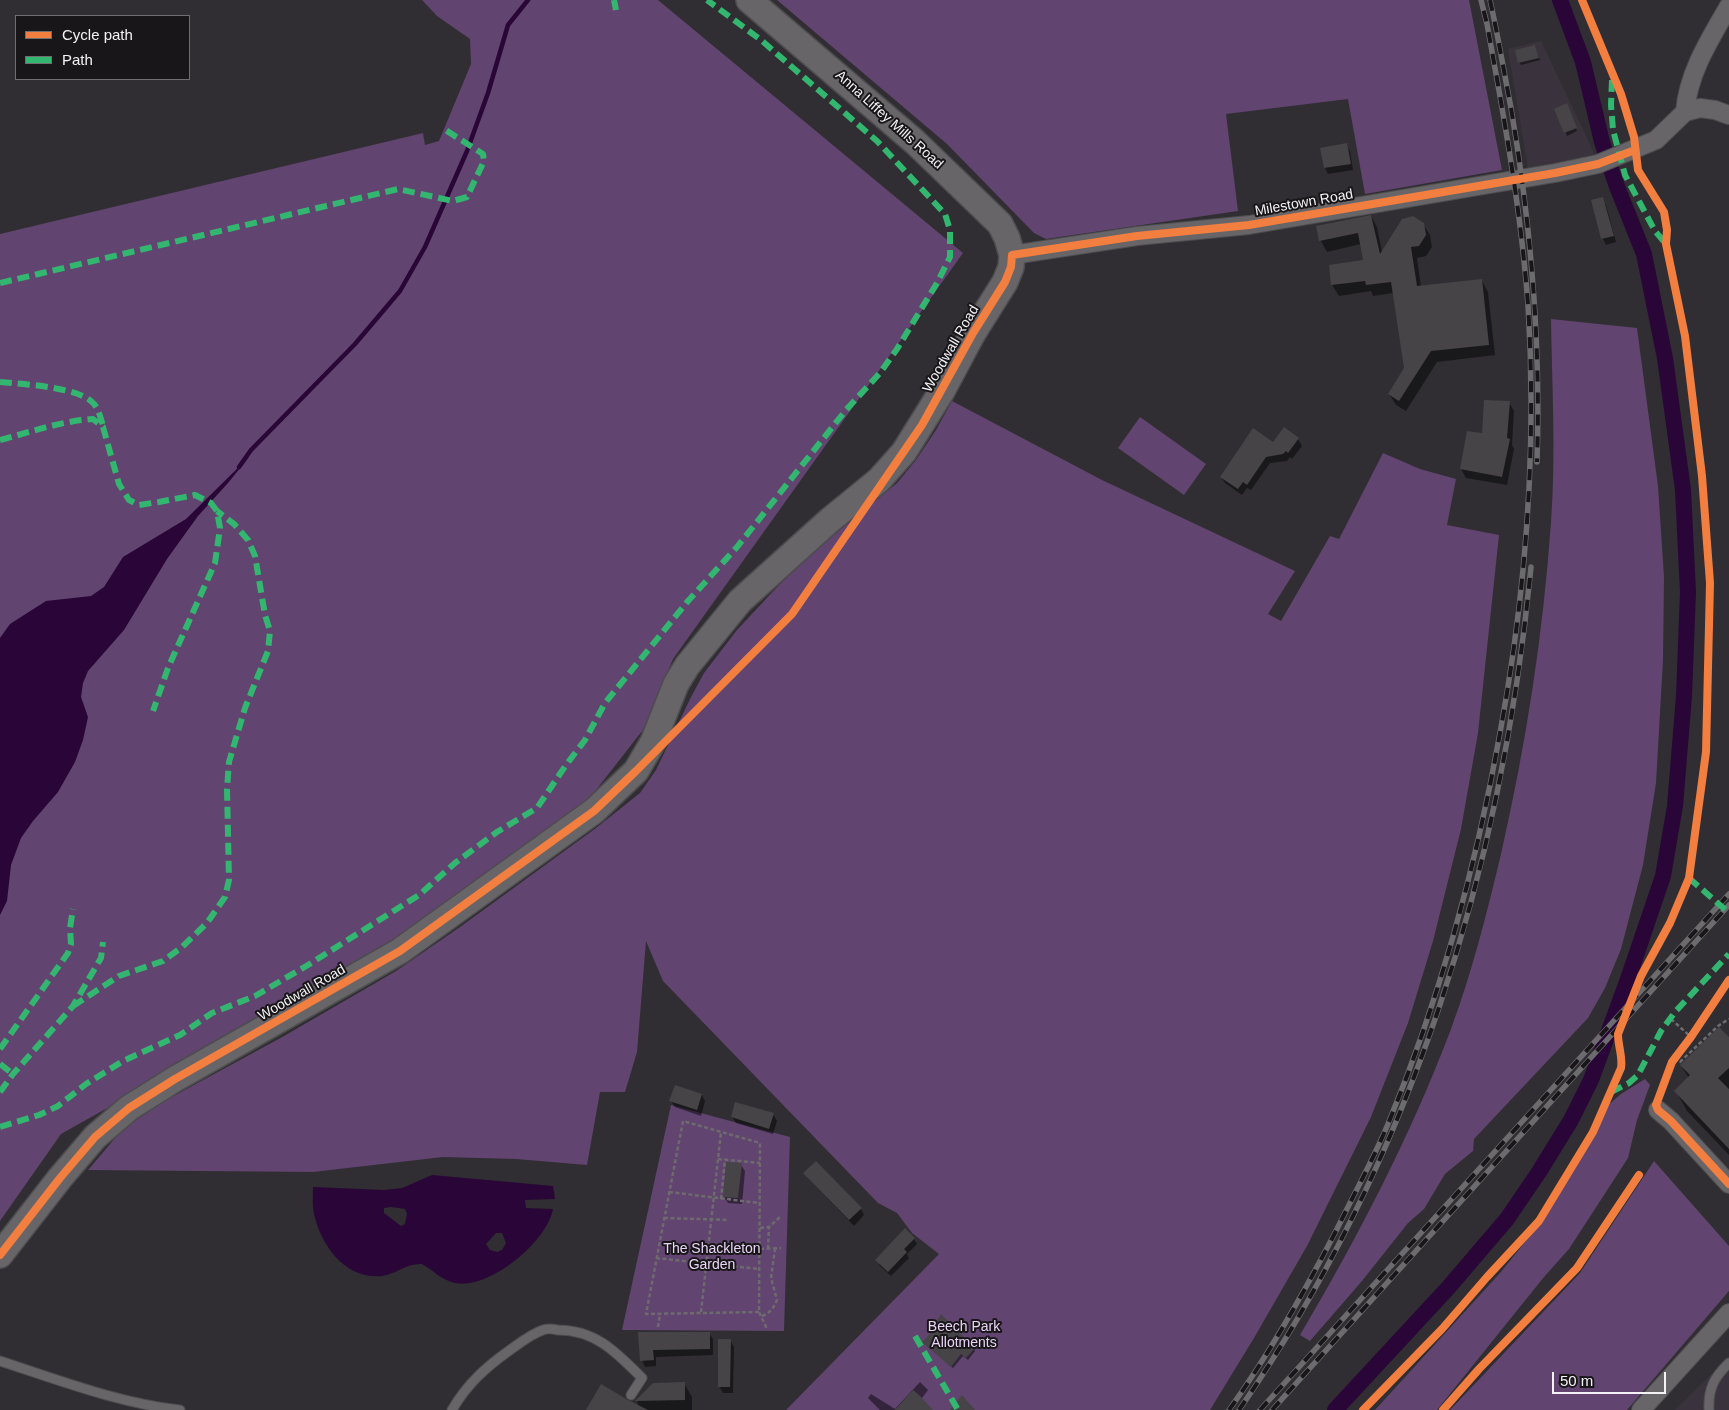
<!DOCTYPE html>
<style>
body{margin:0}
#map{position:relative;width:1729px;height:1410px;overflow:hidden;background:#302e32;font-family:Helvetica,sans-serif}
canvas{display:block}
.legend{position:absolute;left:15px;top:15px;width:175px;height:65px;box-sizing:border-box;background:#181619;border:1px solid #706e71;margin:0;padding:6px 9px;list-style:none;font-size:15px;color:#f5f2f6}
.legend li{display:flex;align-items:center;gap:10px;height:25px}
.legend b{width:25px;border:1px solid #706e71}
.scale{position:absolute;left:1552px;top:1372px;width:114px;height:22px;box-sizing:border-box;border:2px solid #f5f2f6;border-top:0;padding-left:6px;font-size:15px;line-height:18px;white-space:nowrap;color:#f5f2f6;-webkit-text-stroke:4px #181619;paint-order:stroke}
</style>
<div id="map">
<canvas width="1729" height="1410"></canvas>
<ul class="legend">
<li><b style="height:6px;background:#f27e40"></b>Cycle path</li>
<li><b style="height:6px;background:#33b770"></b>Path</li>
</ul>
<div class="scale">50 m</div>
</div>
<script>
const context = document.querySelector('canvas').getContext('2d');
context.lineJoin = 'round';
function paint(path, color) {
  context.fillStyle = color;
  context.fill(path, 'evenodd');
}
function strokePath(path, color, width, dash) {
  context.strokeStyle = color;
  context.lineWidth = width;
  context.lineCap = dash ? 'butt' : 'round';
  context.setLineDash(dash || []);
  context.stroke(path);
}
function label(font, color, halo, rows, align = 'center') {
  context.font = font + ' Helvetica,sans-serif';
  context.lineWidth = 4;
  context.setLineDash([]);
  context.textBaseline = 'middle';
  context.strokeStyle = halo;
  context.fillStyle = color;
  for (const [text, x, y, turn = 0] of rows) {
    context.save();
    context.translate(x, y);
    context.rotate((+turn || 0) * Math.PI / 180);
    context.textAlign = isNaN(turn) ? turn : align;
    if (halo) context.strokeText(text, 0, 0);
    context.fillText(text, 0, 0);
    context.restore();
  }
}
paint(new Path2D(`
 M 1541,41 L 1595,155 L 1528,168 L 1508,49 Z
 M 1729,1357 L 1729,1410 L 1675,1410 Z`), '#3a333d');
paint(new Path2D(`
 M 422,0 L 658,0 L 963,253 L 673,659 L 646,726 L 582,808 L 373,959 L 61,1134 L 0,1221 L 0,234 L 423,133 L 425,145 L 439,141 L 471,64 L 470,39 L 437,16 Z
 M 777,0 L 1469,0 L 1502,170 L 1365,194 L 1348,99 L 1226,114 L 1238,211 L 1046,239 L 1034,233 L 947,144 Z
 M 1551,319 L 1637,328 L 1658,486 L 1664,577 L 1663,660 L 1656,783 L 1643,865 L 1621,949 L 1605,988 L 1588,1018 L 1474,1139 L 1473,1151 L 1445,1174 L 1424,1209 L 1408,1223 L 1362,1281 L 1310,1341 L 1300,1335 C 1358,1237 1411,1135 1451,1029 C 1472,972 1487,913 1501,854 C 1526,744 1543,636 1551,522 C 1556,455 1552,387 1551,319 Z
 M 952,401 L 1102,480 L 1295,571 L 1268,614 L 1281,621 L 1330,536 L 1339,539 L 1383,453 L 1420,469 L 1456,479 L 1447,525 L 1499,535 L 1478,733 L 1461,829 L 1433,941 L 1408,1023 L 1371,1117 L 1307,1246 L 1254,1338 L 1210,1410 L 786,1410 L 939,1254 L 912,1233 L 897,1213 L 878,1203 L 663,981 L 646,941 L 637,1052 L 625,1092 L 600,1092 L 587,1165 L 516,1159 L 443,1157 L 313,1172 L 88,1170 L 122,1130 L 159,1104 L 284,1036 L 396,971 L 460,927 L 596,828 L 640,793 L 656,770 L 691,697 L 704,673 L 737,630 L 778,586 L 815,550 L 897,483 L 916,460 L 936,430 Z
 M 1140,417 L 1206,464 L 1184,495 L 1118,448 Z
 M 1645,1079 L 1650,1085 L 1637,1120 L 1628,1158 L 1569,1249 L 1544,1277 L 1437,1410 L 1375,1410 L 1500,1273 L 1530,1236 L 1577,1163 L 1607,1106 L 1621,1094 Z
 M 671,1105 L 790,1137 L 784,1331 L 622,1330 Z
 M 1654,1161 L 1729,1246 L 1729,1291 L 1627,1410 L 1450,1410 L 1580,1273 Z`), '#61446f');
paint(new Path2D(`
 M 249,457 L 228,483 L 198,516 L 167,559 L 124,630 L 88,671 L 83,683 L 81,697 L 88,717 L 83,740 L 75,762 L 58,792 L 33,821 L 21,838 L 11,865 L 7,901 L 0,915 L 0,638 L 10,624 L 46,601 L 91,596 L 104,587 L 123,557 L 186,519 Z
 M 432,1175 L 553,1186 L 555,1199 L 525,1200 L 526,1208 L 553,1209 C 547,1242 489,1290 455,1283 C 441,1280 433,1270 422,1264 C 407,1263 396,1274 382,1276 C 345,1280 321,1245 314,1214 C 312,1205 313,1196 313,1187 L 384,1190 L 402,1188 ZM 391,1207 L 405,1209 L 407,1214 L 405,1224 L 401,1226 L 384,1213 L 384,1208 ZM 496,1233 L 502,1233 L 506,1243 L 502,1250 L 497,1252 L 490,1250 L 486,1244 Z`), '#290637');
paint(new Path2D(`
 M 1535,46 L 1540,60 L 1521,65 L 1519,62 Z
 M 1556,109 L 1569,109 L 1577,131 L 1567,136 Z
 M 1346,145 L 1350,151 L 1353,170 L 1328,174 L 1325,168 Z
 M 1602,198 L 1606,205 L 1616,242 L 1606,245 L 1603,239 L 1592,201 Z
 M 1371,216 L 1377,227 L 1382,252 L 1423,224 L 1430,235 L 1432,247 L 1426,256 L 1417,258 L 1421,287 L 1482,281 L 1488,292 L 1495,355 L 1437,362 L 1406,411 L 1396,405 L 1389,394 L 1405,368 L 1394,293 L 1373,296 L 1371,291 L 1339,296 L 1332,285 L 1365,261 L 1361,244 L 1327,252 L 1321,241 L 1318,227 Z
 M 1509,402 L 1514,411 L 1512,445 L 1514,449 L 1507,485 L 1466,478 L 1461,469 L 1483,435 Z
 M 1298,439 L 1302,446 L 1292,459 L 1290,457 L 1287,461 L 1270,463 L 1251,490 L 1247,488 L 1242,495 L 1225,483 L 1221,477 L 1273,444 Z
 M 1729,1039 L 1729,1155 L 1687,1111 L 1676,1091 L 1689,1078 L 1681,1066 Z
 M 702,1095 L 705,1101 L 701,1116 L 675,1107 L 671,1101 Z
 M 773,1114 L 777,1121 L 773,1134 L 736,1123 L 732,1117 Z
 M 741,1165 L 745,1171 L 742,1204 L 728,1203 L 724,1197 Z
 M 805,1173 L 861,1209 L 864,1215 L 854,1226 L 809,1179 Z
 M 914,1239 L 917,1244 L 907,1254 L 909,1258 L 891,1276 L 880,1266 L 877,1260 Z
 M 709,1333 L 713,1339 L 713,1355 L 656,1357 L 656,1366 L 645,1367 L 642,1360 L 640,1334 Z
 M 730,1340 L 734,1347 L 733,1393 L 723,1393 L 719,1386 Z
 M 925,1344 L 974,1348 L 975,1351 L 968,1360 L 963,1356 L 953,1368 Z
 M 920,1382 L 928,1390 L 913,1410 L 880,1410 L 868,1398 L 871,1394 L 895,1409 Z
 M 684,1383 L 692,1397 L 692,1410 L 587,1410 L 640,1408 L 637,1402 L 654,1384 Z`), '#0007');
strokePath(new Path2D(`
 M 239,467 L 251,450 L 355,344 L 400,291 L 425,247 L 467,151 L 488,93 L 508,25 L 528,0`), '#290637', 4.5);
strokePath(new Path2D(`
 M 1335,1410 L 1448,1288 L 1507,1219 L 1539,1172 L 1571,1120 L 1591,1080 L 1628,979 L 1663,876 L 1675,806 L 1684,696 L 1688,592 L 1683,490 L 1665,358 L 1644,254 L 1616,184 L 1602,142 L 1583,62 L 1560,0`), '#290637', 16);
paint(new Path2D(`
 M 1535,45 L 1539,58 L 1518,63 L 1515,50 Z
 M 1567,103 L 1577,128 L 1564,133 L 1554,109 Z
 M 1347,143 L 1351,164 L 1324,168 L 1320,148 Z
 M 1603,197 L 1614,236 L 1601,239 L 1591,200 Z
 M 1371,215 L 1380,254 L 1402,219 L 1413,216 L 1424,223 L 1426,235 L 1419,246 L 1411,247 L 1417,286 L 1482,279 L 1489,345 L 1431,351 L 1399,401 L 1388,394 L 1404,368 L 1391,282 L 1366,285 L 1365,281 L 1331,285 L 1329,265 L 1363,260 L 1358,233 L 1319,241 L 1316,226 Z
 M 1484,400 L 1510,401 L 1507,438 L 1510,439 L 1502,477 L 1460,469 L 1467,431 L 1482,433 Z
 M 1284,427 L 1299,438 L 1288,453 L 1286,451 L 1283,454 L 1266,457 L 1247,485 L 1243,482 L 1238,489 L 1220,477 L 1253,428 L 1273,442 Z
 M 1719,1027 L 1729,1037 L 1729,1068 L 1718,1078 L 1729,1089 L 1729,1149 L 1674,1091 L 1690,1075 L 1680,1065 Z
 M 675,1085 L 702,1094 L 697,1110 L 669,1101 Z
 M 735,1102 L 774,1113 L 769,1129 L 731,1117 Z
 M 816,1161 L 862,1208 L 849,1220 L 803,1173 Z
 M 726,1162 L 742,1163 L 738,1198 L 723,1197 Z
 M 905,1228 L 915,1238 L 904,1249 L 907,1252 L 888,1272 L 875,1260 Z
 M 941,1314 L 975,1348 L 966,1358 L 961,1354 L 951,1367 L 922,1342 L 929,1335 Z
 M 638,1332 L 710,1332 L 710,1349 L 653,1350 L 654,1360 L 640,1361 Z
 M 718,1339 L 731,1339 L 730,1387 L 718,1387 Z
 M 685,1382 L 685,1400 L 635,1401 L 653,1383 Z
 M 601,1384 L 628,1400 L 648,1410 L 586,1410 Z
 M 913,1390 L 919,1395 L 933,1410 L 895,1410 Z
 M 962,1395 L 975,1410 L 950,1410 Z`), '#464447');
const lane = new Path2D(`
 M 0,1361 C 59,1380 118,1403 180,1410
 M 452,1410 C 467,1384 486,1367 510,1350 C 520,1343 531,1334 543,1330 C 547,1328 553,1329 558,1330 C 596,1330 617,1353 642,1378 L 631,1395
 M 1709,1410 C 1708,1389 1714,1377 1729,1363`);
const street = new Path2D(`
 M 1685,112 C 1688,73 1710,39 1729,6
 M 1012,255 L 1137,236 L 1249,225 L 1555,173 L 1598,164 L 1656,140 L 1685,112 L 1700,108 L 1715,110 L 1729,115
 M 1658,1110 L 1671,1121 L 1729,1184
 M 1641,1410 L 1729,1313`);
const secondary = new Path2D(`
 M 0,1255 L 60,1178 L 95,1137 L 129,1108 L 175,1079 L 400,951 L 594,811 L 636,771 L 653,742 L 676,684 L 687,666 L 740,601 L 830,520 L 879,480 L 904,452 L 942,391 L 973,333 L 1005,282 L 1011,267 L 1012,255 L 1007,238 L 1000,224 L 915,142 L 749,0`);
strokePath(lane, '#4d4c4e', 11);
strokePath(street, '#4d4c4e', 20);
strokePath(secondary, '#4d4c4e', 28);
strokePath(new Path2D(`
 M 1671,1019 L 1691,1037
 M 1674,1059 L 1680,1062 L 1718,1026 L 1729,1019
 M 718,1159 L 760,1163
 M 669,1192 L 759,1203
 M 721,1199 L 725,1159
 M 664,1218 L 729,1220
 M 760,1228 L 769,1227 L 780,1217
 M 760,1249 L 781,1248
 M 768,1249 L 769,1227
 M 656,1258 L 759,1269
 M 701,1312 L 721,1132
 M 759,1312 L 646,1314 L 683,1121 L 760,1143 L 759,1312 L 767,1329
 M 762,1316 C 770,1313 773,1309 777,1300 L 771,1278 L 775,1249
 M 658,1327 L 660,1314`), '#6d6b6e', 2.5, [4, 2.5]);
strokePath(lane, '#676568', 9);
strokePath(street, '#676568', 18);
strokePath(secondary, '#676568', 25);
const rail = new Path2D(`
 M 1490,0 C 1498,36 1504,72 1511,108 C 1531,225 1541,343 1537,462
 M 1229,1410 C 1270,1353 1305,1291 1337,1229 C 1354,1194 1373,1160 1388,1124 C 1440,998 1476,867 1500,733 C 1526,592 1537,448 1528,305 C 1521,210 1504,117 1487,24 L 1481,0
 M 1239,1410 C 1412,1160 1502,868 1531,567
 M 1260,1410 L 1729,894
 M 1272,1410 L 1729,905`);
strokePath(rail, '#6c6b6e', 5.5);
strokePath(rail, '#181619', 4, [11]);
strokePath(new Path2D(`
 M 614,0 L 616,10
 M 1612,80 L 1611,105 L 1613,130 L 1625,175 L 1655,231 L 1666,244
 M 0,283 L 398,189 L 453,201 L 467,197 L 484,161 L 483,154 L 444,129
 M 0,382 C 22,384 81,387 94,404 C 99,410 101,419 103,426
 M 0,440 C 31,432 61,421 93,419 L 103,427 L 119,484 L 129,500 L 139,505 L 159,502 L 195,495 L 211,503 L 217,511 L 220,528 L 215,563 L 168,668 L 153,711
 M 1689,878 L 1729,913
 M 73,1006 L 119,976 L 163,961 L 182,947 L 207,923 L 225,897 L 229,880 L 227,789 L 229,762 L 245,708 L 268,651 L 270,631 L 265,615 L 255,556 L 248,540 L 234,524 L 217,511
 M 0,1049 L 68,953 L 71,944 L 70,928 L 73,909
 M 0,1064 L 13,1074
 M 0,1092 L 13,1074 L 73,1006 L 101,958 L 103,942
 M 1611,1092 L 1629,1083 L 1638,1075 L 1661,1031 L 1675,1012 L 1729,954
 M 0,1127 L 39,1115 L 58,1106 L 86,1084 L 123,1061 L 180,1035 L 212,1013 L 255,996 L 308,965 L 419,895 L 455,863 L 497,832 L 537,808 L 566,765 L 585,740 L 605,703 L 688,601 L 737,547 L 846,410 L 880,373 L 897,349 L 937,283 L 950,257 L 950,230 L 945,214 L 877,141 L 761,40 L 707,0
 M 915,1336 L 958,1410`), '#33b770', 6, [12, 6]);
strokePath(new Path2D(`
 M 1729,980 L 1691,1037 L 1672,1062 L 1656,1105 L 1658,1110 L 1671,1121 L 1729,1184
 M 0,1255 L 60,1178 L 95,1137 L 129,1108 L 175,1079 L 400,951 L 594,811 L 636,771 L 792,614 L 922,425 L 973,333 L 1005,282 L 1011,267 L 1012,255 L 1137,236 L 1249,225 L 1555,173 L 1598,164 L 1635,150
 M 1363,1410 L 1442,1329 L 1487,1277 L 1539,1221 L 1593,1132 L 1621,1068 C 1623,1057 1618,1046 1618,1034 L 1641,976 L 1670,923 L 1689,878 L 1706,752 L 1710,583 L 1702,476 L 1685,336 L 1666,244 L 1667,230 L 1664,212 L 1638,170 L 1634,137 L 1621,94 L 1582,0
 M 1443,1410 L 1479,1369 L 1577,1268 L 1639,1175`), '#f27e40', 8);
label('14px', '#f5f2f6', '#181619', [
 ["Anna Liffey Mills Road",889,120,42],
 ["Milestown Road",1304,203,-10],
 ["Woodwall Road",951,349,-60],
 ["Woodwall Road",302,993,-30]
]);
label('14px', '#ead4f6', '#181619', [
 ["The Shackleton",712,1249],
 ["Garden",712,1265],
 ["Beech Park",964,1327],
 ["Allotments",964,1343]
]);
</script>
